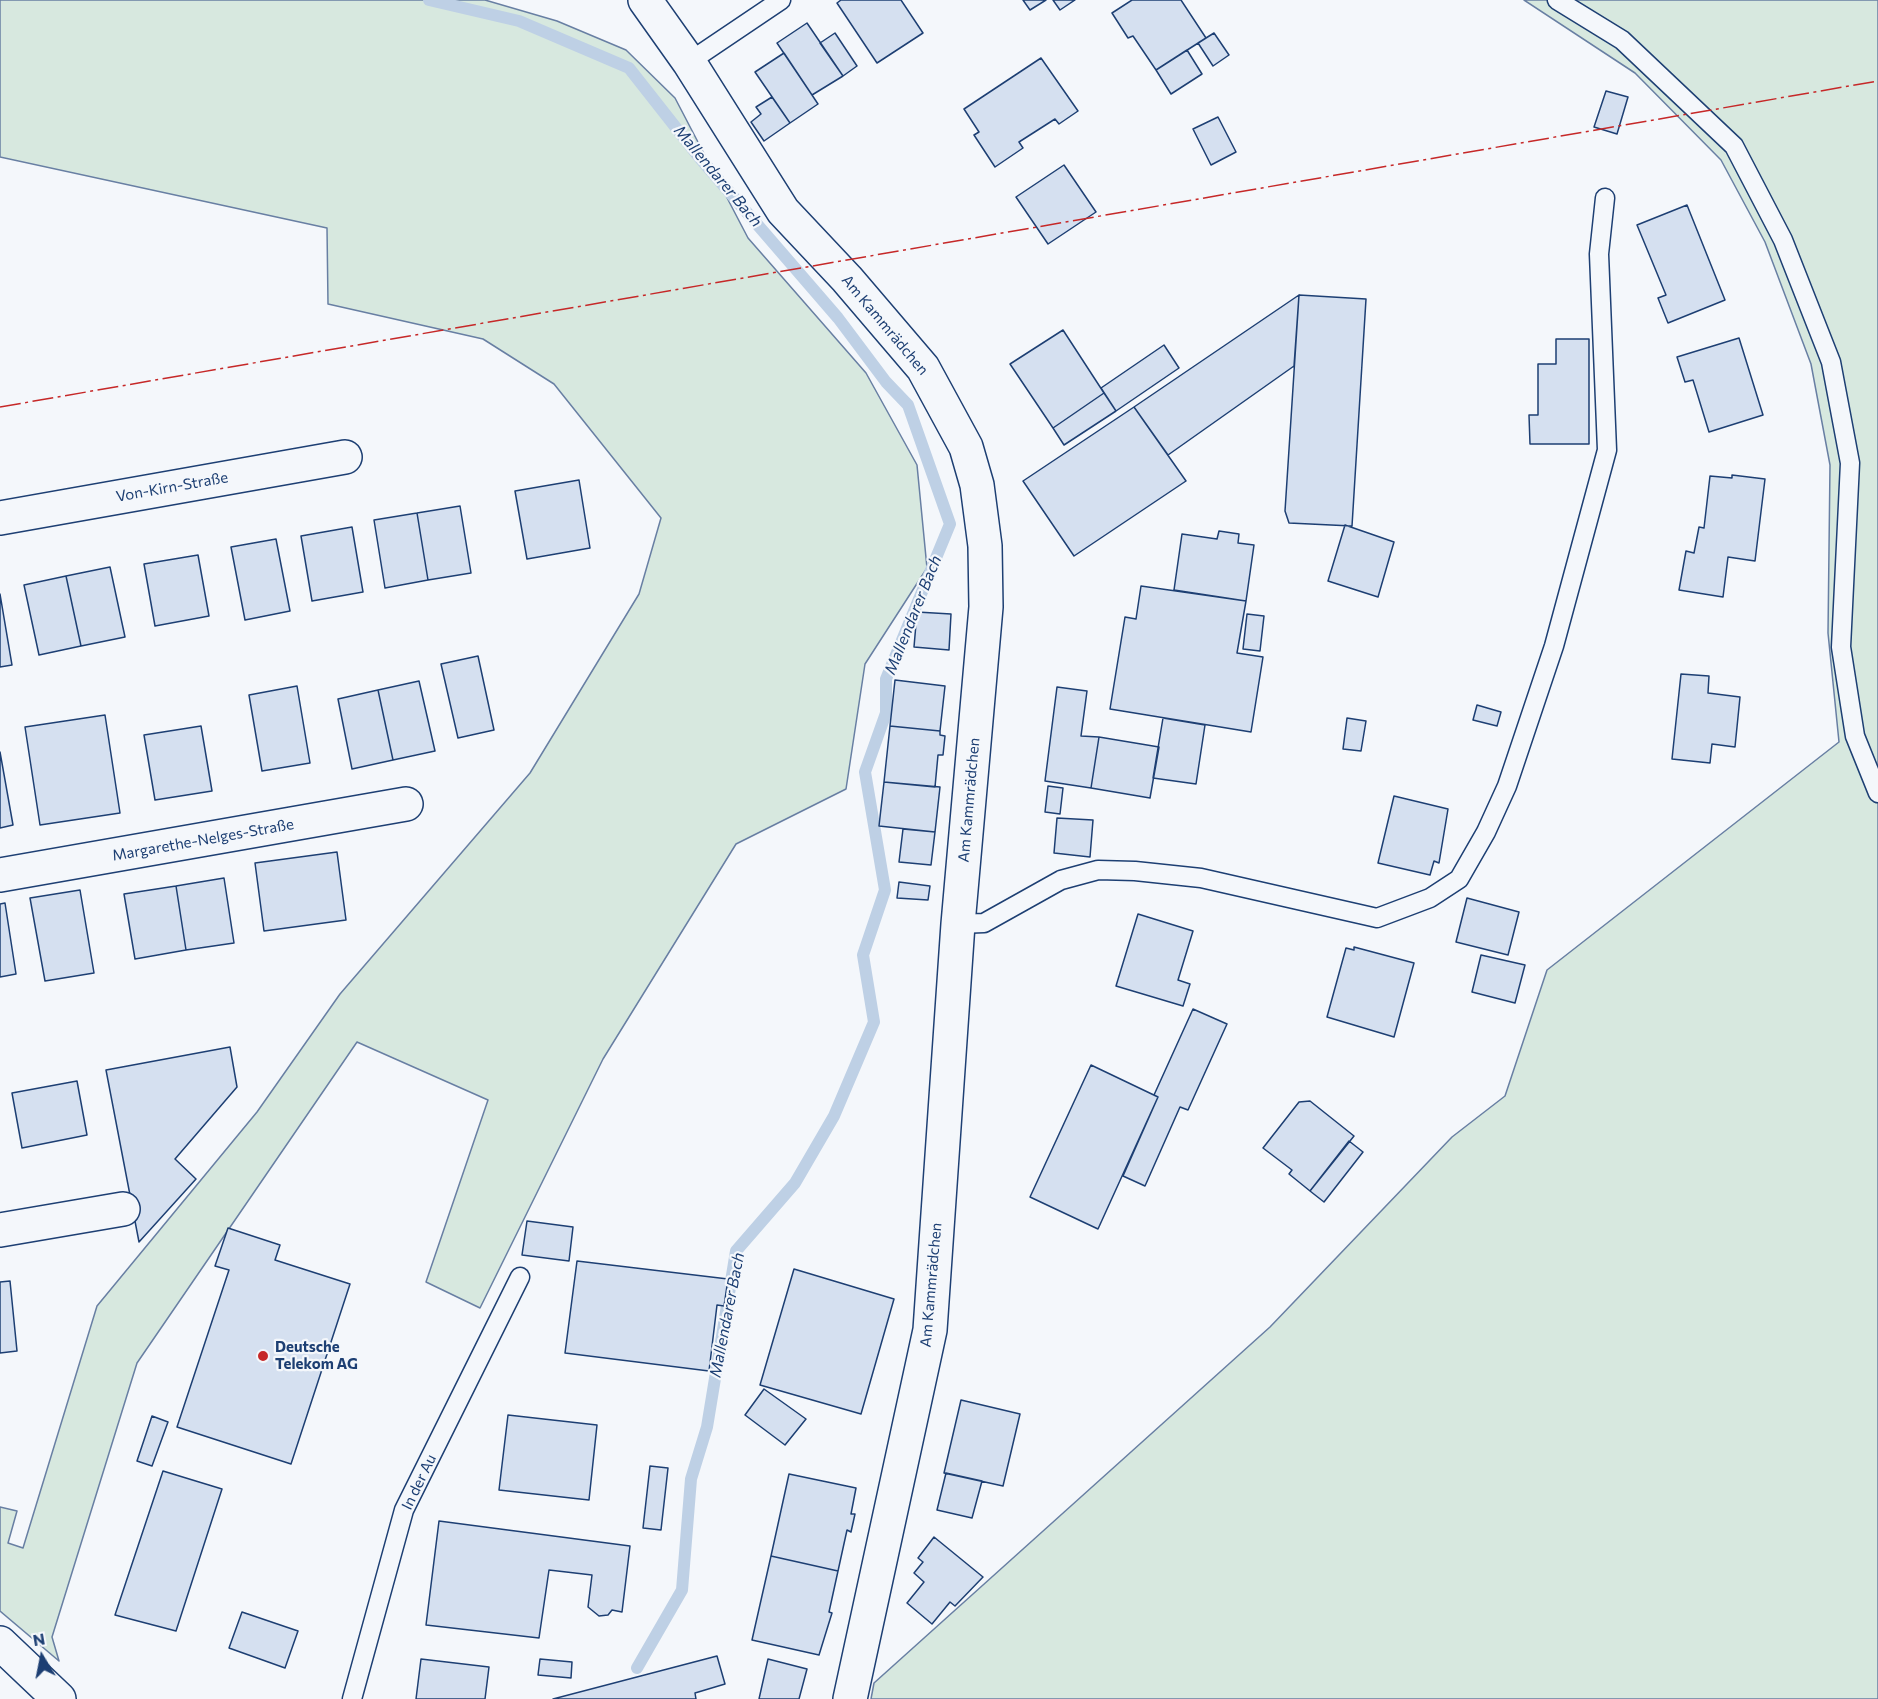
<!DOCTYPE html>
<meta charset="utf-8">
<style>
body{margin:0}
#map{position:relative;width:1878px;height:1699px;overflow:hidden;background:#f4f7fb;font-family:Commissioner,sans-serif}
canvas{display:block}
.north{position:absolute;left:12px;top:1627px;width:60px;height:60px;-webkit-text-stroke:4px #f4f7fb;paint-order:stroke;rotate:350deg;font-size:16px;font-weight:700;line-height:24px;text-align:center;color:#1d3f73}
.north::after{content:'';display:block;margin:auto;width:21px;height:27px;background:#1d3f73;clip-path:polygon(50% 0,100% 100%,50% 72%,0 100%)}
</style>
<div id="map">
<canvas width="1878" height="1699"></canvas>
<div class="north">N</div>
</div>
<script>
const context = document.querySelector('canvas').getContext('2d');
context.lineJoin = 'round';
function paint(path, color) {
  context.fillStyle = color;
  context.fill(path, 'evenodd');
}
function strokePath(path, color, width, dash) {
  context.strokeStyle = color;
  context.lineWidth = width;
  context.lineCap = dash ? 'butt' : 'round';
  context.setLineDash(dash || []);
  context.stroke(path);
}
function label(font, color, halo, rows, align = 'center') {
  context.font = font + ' Commissioner,sans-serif';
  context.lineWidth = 4.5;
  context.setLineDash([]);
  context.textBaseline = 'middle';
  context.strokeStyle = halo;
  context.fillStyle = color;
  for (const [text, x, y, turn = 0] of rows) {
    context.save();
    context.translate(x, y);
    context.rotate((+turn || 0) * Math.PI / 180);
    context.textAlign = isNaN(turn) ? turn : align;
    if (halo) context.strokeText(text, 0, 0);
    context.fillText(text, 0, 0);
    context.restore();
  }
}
const green = new Path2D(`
 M 0,0 L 485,0 L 557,21 L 626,50 L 675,98 L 748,238 L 866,373 L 917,465 L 927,568 L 865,664 L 846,789 L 736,844 L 603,1059 L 480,1308 L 426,1282 L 488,1100 L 357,1042 L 137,1363 L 52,1637 L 59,1661 L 0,1611 L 0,1507 L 17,1511 L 8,1543 L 23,1548 L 97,1306 L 257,1112 L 340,994 L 530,773 L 639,594 L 661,518 L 554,384 L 483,339 L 328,304 L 327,228 L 0,157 Z
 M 1524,0 L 1878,0 L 1878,1699 L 871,1699 L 874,1683 L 1270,1327 L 1452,1137 L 1505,1096 L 1547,970 L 1839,742 L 1828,633 L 1830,465 L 1811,364 L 1765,242 L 1721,160 L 1635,73 Z`);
paint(green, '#d7e8df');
strokePath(green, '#687fa3', 1.5);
strokePath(new Path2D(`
 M 429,0 L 519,21 L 629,68 L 699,157 L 838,318 L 886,382 L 908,405 L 950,524 L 886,679 L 886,713 L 865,772 L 885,890 L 863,955 L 874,1022 L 834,1116 L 795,1183 L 736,1251 L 707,1427 L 691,1479 L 682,1590 L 637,1668`), '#bed0e5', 12);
const building = new Path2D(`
 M 841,0 L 901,0 L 923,33 L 877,63 L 837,3 Z
 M 1023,0 L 1046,0 L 1030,10 Z
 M 1053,0 L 1075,0 L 1060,10 Z
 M 1132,0 L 1181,0 L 1206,38 L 1156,70 L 1133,36 L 1128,38 L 1112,13 Z
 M 807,23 L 843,76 L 812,95 L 777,43 Z
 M 835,33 L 857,66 L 843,76 L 820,43 Z
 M 1214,33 L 1229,55 L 1213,66 L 1198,43 Z
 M 1187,50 L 1202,74 L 1171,94 L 1156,70 Z
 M 784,53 L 818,104 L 790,123 L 755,72 Z
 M 1041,58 L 1078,111 L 1059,124 L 1055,119 L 1019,142 L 1023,148 L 995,167 L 974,135 L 979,132 L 964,109 Z
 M 1606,91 L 1628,97 L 1617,134 L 1594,127 Z
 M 772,97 L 790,123 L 764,141 L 751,122 L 761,114 L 756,107 Z
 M 1218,117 L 1236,152 L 1211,165 L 1193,129 Z
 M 1064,165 L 1096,212 L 1048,244 L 1016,197 Z
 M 1687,205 L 1725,300 L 1668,323 L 1658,298 L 1666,295 L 1637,225 Z
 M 1299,295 L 1366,299 L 1352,526 L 1289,523 L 1285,511 Z
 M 1299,295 L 1294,366 L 1168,455 L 1134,407 Z
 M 1063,330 L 1104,393 L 1053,428 L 1010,364 Z
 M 1739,338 L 1763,415 L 1709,432 L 1693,380 L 1685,382 L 1677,357 Z
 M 1556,339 L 1589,339 L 1589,444 L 1530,444 L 1529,415 L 1538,415 L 1538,364 L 1556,364 Z
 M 1164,345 L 1179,368 L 1116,411 L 1101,388 Z
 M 1104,393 L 1116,411 L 1064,445 L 1053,428 Z
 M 1134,407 L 1186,481 L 1074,556 L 1023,481 Z
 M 1732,475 L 1765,479 L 1755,561 L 1728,557 L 1723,597 L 1679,590 L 1686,551 L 1694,553 L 1699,527 L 1704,528 L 1710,476 L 1732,478 Z
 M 579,480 L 590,548 L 527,559 L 515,491 Z
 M 460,506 L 471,573 L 428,580 L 417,513 Z
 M 417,513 L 428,580 L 385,588 L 374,520 Z
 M 1345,525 L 1394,542 L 1378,597 L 1328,581 Z
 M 352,527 L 363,592 L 312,601 L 301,536 Z
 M 1219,531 L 1239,534 L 1238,543 L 1254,545 L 1246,601 L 1174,590 L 1182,534 L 1217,539 Z
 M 276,539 L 290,611 L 245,620 L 231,547 Z
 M 198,555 L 209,616 L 155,626 L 144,564 Z
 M 110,567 L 125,637 L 81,646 L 66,576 Z
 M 66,576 L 81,646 L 39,655 L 24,585 Z
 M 1141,586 L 1246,601 L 1237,653 L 1263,657 L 1251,732 L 1110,709 L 1125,617 L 1136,619 Z
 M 0,594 L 12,665 L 0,667 Z
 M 917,612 L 951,614 L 949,650 L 914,647 Z
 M 1247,614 L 1264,616 L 1260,651 L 1243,649 Z
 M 478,656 L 494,730 L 458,738 L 441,664 Z
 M 1681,674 L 1709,676 L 1708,693 L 1740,697 L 1735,747 L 1712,744 L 1710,763 L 1672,759 Z
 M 895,680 L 945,686 L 940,731 L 890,726 Z
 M 419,681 L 435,751 L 393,760 L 378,690 Z
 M 297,686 L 310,763 L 262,771 L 249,695 Z
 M 1057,687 L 1087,691 L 1081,736 L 1099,737 L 1091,788 L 1045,781 Z
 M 378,690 L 393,760 L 352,769 L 338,699 Z
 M 1477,705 L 1501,712 L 1497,726 L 1473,720 Z
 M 105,715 L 120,813 L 40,825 L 25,727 Z
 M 1163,718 L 1205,725 L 1196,784 L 1153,778 Z
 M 1347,718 L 1366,721 L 1361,751 L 1343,749 Z
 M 201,726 L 212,791 L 155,800 L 144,735 Z
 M 890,726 L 940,731 L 940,735 L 945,736 L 943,755 L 938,755 L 935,787 L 884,782 Z
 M 1099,737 L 1159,747 L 1150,798 L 1091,788 Z
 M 0,752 L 13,825 L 0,828 Z
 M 884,782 L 940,787 L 935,832 L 879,826 Z
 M 1048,786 L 1063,788 L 1060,814 L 1045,812 Z
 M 1394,796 L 1448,809 L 1439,863 L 1434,861 L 1430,875 L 1378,863 Z
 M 1057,818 L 1093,820 L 1090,857 L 1054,853 Z
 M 903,829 L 935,832 L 931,865 L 899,862 Z
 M 337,852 L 346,920 L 264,931 L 255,863 Z
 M 224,878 L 234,943 L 186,950 L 176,886 Z
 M 899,882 L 930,886 L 928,900 L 897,898 Z
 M 176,886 L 186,950 L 135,959 L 124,894 Z
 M 80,890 L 94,973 L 45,981 L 30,898 Z
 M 1467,898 L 1519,912 L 1508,955 L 1456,942 Z
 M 5,903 L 16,974 L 0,977 L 0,904 Z
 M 1138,914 L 1193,931 L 1178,980 L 1190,984 L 1183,1006 L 1116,986 Z
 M 1354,947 L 1414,963 L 1394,1037 L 1327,1017 L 1346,948 L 1354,950 Z
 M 1481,955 L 1525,965 L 1515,1003 L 1472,992 Z
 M 1193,1009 L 1227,1024 L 1188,1110 L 1180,1107 L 1145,1186 L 1123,1176 L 1158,1097 L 1154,1095 Z
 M 230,1047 L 237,1087 L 175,1159 L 196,1179 L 139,1242 L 106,1070 Z
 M 1091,1065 L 1158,1097 L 1098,1229 L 1030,1197 Z
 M 77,1081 L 87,1135 L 22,1148 L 12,1093 Z
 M 1310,1101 L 1354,1136 L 1310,1191 L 1289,1174 L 1292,1170 L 1263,1148 L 1299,1102 Z
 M 1349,1141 L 1363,1152 L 1324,1202 L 1310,1191 Z
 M 527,1221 L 573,1227 L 569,1261 L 522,1255 Z
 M 228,1228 L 280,1245 L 275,1260 L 350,1284 L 291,1464 L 177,1427 L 229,1270 L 215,1266 Z
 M 577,1261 L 728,1279 L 724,1306 L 717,1305 L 709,1371 L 565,1353 Z
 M 794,1269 L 894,1299 L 861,1414 L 760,1385 Z
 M 10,1281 L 17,1351 L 0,1353 L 0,1282 Z
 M 764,1389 L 806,1419 L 785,1445 L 745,1415 Z
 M 961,1400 L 1020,1414 L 1003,1486 L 944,1473 Z
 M 508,1415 L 597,1425 L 589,1500 L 499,1490 Z
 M 152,1416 L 168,1422 L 152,1466 L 137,1461 Z
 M 650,1466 L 668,1468 L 661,1530 L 643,1528 Z
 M 163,1471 L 222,1489 L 176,1631 L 115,1615 Z
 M 946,1473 L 982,1481 L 972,1518 L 937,1510 Z
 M 789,1474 L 856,1488 L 851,1514 L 855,1514 L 851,1532 L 847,1530 L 838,1571 L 771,1556 Z
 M 439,1521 L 630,1546 L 622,1612 L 612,1610 L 608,1615 L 599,1616 L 588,1607 L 592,1575 L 549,1570 L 539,1638 L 426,1625 Z
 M 934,1537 L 983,1577 L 955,1606 L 950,1602 L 932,1624 L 907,1603 L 924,1582 L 914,1573 L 923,1562 L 918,1558 Z
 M 771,1556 L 838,1571 L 829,1612 L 832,1613 L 819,1655 L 752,1640 Z
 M 242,1612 L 298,1631 L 285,1668 L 229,1648 Z
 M 717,1656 L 725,1684 L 695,1693 L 696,1699 L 553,1699 Z
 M 421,1659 L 489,1667 L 485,1699 L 416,1699 Z
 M 540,1659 L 572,1662 L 571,1678 L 538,1675 Z
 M 768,1659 L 807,1669 L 799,1699 L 759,1699 Z`);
paint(building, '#d5e0f0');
strokePath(building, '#1d3f73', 1.5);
const service = new Path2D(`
 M 1557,0 L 1622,40 L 1734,146 L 1783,240 L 1831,362 L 1850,463 L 1841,647 L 1855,736 L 1878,793
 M 689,62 L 781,0
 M 958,924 L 984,923 L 1061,880 L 1098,870 L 1135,871 L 1201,878 L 1377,918 L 1430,898 L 1459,879 L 1486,832 L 1507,786 L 1554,646 L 1607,450 L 1599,254 L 1605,198
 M 352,1699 L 404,1510 L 520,1277`);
const minor = new Path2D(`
 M 645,0 L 689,62 L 783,211 L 847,279 L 923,368 L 966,447 L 977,485 L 985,546 L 986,607 L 958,924 L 930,1330 L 850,1699
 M 0,518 L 345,457
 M 0,875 L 406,804
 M 0,1230 L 123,1209`);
const tertiary = new Path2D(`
 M 0,1643 L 59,1699`);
strokePath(service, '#1d3f73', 21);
strokePath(minor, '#1d3f73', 36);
strokePath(tertiary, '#1d3f73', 36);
strokePath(service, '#f4f7fb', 18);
strokePath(minor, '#f4f7fb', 33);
strokePath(tertiary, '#f4f7fb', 33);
strokePath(new Path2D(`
 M 0,407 L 1878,81`), '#c62828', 1.5, [21, 4.5, 3, 4.5]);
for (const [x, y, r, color] of [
 [263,1356,6,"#c62828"]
]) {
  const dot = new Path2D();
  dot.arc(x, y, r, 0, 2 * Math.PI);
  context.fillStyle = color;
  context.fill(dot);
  strokePath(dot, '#f4f7fb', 2);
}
label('15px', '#1d3f73', '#f4f7fb', [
 ["Am Kammrädchen",885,325,50],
 ["Von-Kirn-Straße",172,487,-10],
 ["Am Kammrädchen",969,800,-85],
 ["Margarethe-Nelges-Straße",203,840,-10],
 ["Am Kammrädchen",931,1285,-85],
 ["In der Au",419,1482,-64]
]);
label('bold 15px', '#1d3f73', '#f4f7fb', [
 ["Deutsche",275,1347],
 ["Telekom AG",275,1364]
], 'left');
label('italic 16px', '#1d3f73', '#f4f7fb', [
 ["Mallendarer Bach",718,176,50],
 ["Mallendarer Bach",913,615,-68],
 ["Mallendarer Bach",727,1315,-79]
]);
</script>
